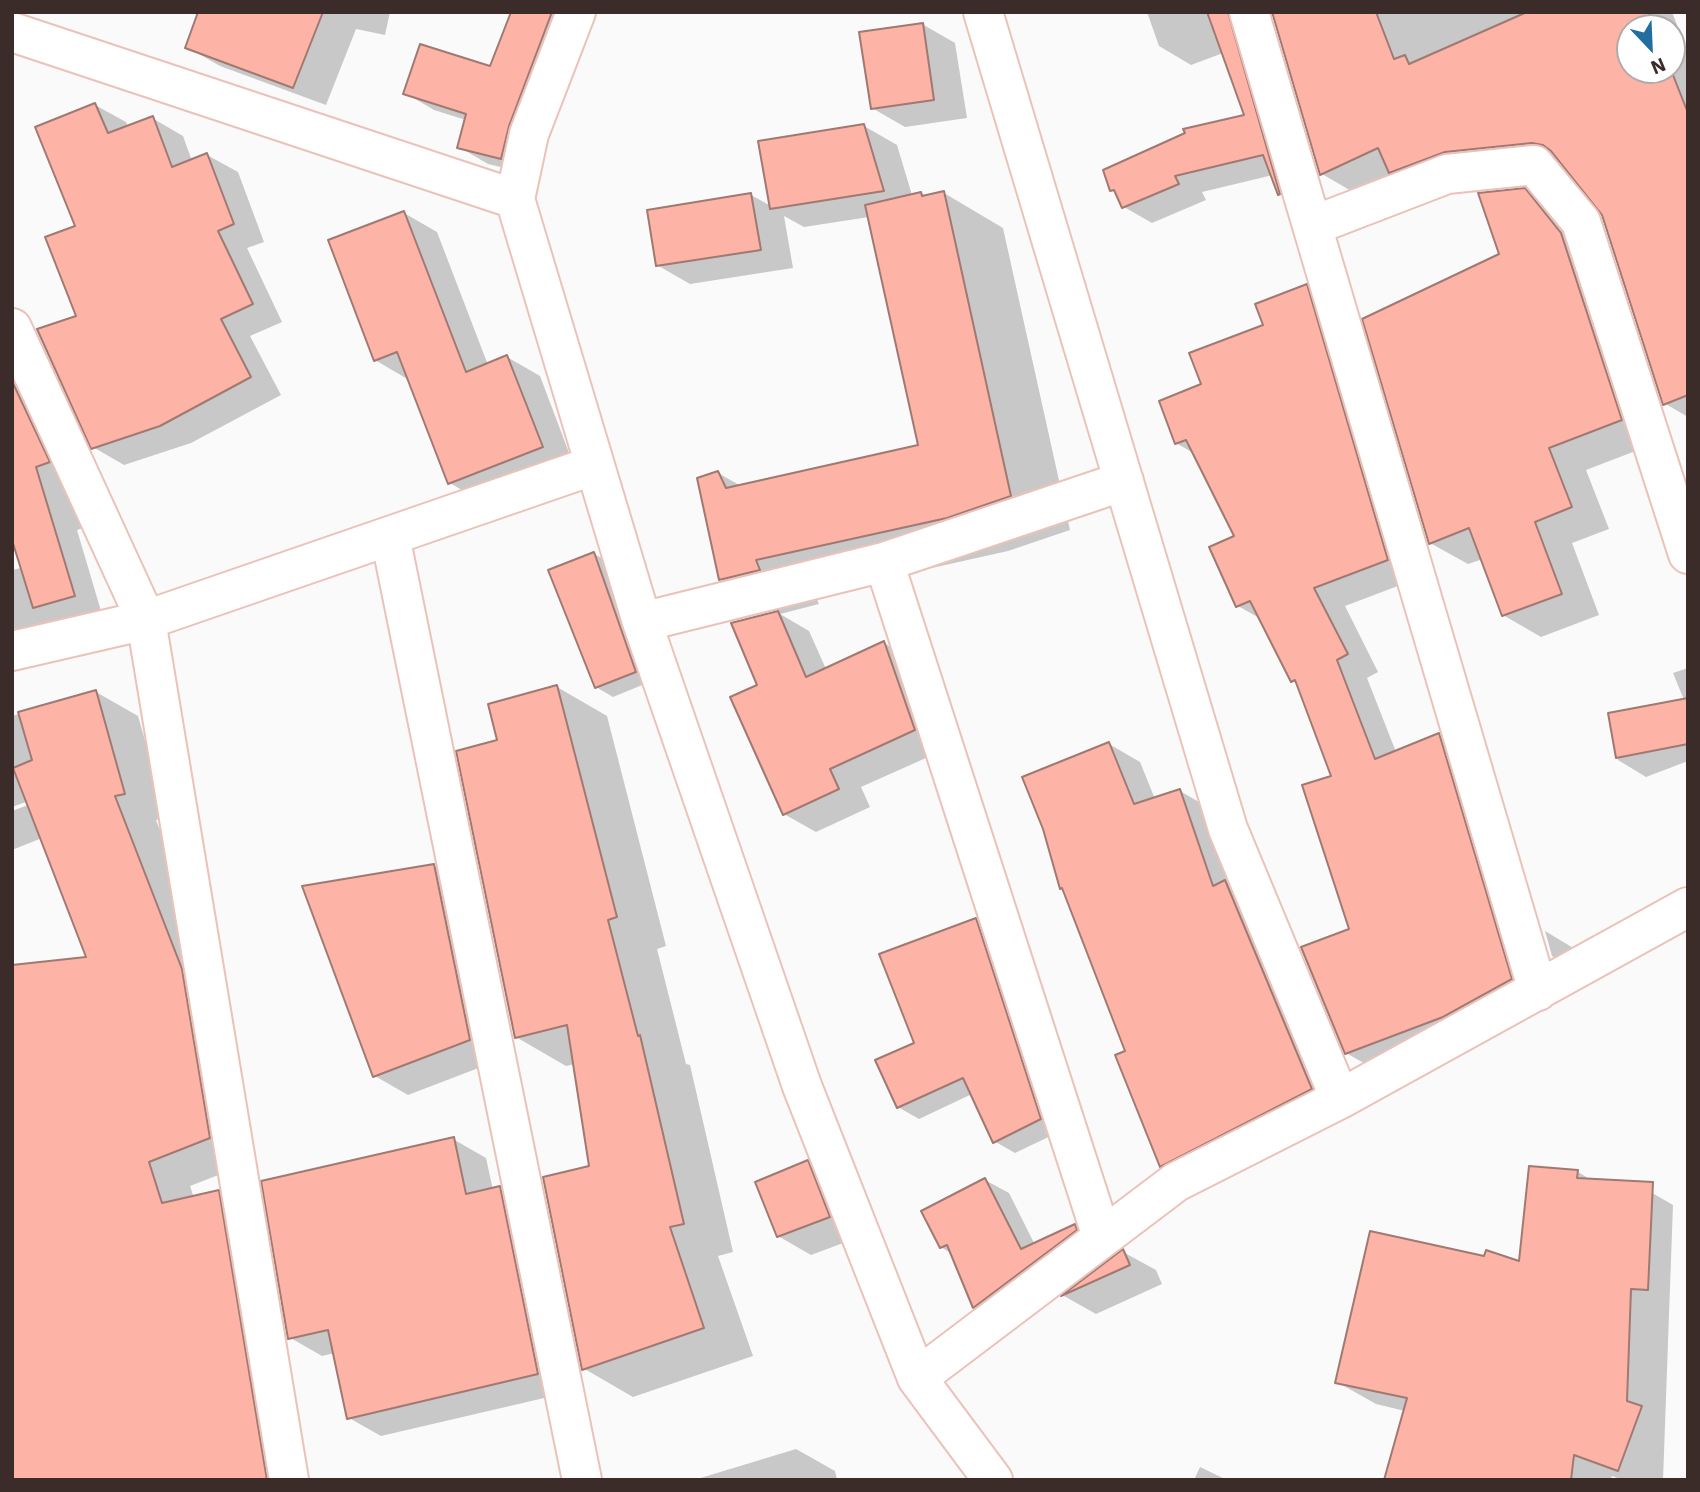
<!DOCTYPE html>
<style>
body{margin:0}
#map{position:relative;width:1700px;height:1492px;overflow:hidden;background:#fafafa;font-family:"IBM Plex Sans",sans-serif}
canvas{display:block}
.frame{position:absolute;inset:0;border:14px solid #3c2c29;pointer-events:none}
.north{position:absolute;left:1616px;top:14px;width:70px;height:70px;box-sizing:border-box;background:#fff;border:2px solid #b1aba9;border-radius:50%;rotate:157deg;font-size:19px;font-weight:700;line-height:28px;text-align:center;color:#3c2c29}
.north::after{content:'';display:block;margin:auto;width:24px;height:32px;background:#226ea1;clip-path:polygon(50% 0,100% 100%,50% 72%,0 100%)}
</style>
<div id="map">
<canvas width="1700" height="1492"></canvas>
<div class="frame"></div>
<div class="north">N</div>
</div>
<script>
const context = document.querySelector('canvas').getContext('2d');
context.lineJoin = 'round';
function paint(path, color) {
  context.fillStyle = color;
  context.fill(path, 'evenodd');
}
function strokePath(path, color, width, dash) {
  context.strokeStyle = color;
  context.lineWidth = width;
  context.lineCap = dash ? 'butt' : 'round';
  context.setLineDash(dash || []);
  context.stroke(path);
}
paint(new Path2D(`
 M 200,12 L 390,12 L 385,35 L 356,29 L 326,105 L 220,66 L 187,47 Z
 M 513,12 L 586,12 L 530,174 L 488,164 L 459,147 L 466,120 L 434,110 L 405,93 L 491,68 Z
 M 1147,12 L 1269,12 L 1307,210 L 1280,194 L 1273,175 L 1202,192 L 1206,200 L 1152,223 L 1124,207 L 1118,194 L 1111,190 L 1246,116 L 1223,53 L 1191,65 L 1159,46 Z
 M 1301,12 L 1672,12 L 1688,53 L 1688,417 L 1664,403 L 1603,214 L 1561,161 L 1477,169 L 1422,190 L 1393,173 L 1353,192 L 1322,174 L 1276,21 ZM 1630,28 L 1672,28 L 1672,70 L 1630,70 Z
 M 922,24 L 955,43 L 967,118 L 905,127 L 872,108 Z
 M 95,105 L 126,122 L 128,127 L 152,118 L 183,136 L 192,161 L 207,155 L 238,172 L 264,242 L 247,248 L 282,322 L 250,336 L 281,395 L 191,443 L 124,465 L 93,447 L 78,317 L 77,227 Z
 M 864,126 L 897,145 L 912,195 L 921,193 L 927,197 L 944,193 L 1003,228 L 1070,530 L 1008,551 L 815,594 L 819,604 L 780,614 L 809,631 L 826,669 L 884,643 L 916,661 L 946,749 L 861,787 L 870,807 L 816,832 L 784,814 L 759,686 L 778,613 L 721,579 L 718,473 L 741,486 L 920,446 L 869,217 L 804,227 L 784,216 L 793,268 L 690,284 L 657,265 L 751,195 L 771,206 Z
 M 1524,190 L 1563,212 L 1659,442 L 1586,470 L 1609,529 L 1572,543 L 1599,615 L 1541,637 L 1503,615 L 1483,559 L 1468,564 L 1430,543 L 1501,254 Z
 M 404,213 L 437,232 L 488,365 L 507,357 L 540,376 L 574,466 L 482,502 L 450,483 L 409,380 L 375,360 Z
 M 1306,286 L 1338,304 L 1419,578 L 1345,606 L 1378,672 L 1367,678 L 1396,752 L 1439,735 L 1470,753 L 1543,997 L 1378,1071 L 1346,1053 L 1351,930 L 1333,777 L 1299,685 L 1292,681 L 1261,619 L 1238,606 L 1236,537 L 1195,454 L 1176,443 L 1203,385 Z
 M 12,371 L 83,528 L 77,530 L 101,611 L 12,638 L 12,570 L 21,568 L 12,546 Z
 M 594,554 L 611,563 L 652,681 L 613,697 L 596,687 Z
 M 1688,668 L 1688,761 L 1646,777 L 1618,760 L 1610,715 L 1684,700 L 1673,673 Z
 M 557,687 L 607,716 L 666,946 L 657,949 L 686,1064 L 690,1065 L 733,1252 L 718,1256 L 753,1356 L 633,1397 L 583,1368 L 591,1167 L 575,1064 L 566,1066 L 516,1037 L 499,741 Z
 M 96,692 L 138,716 L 167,817 L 156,820 L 224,994 L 252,1162 L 190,1186 L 194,1198 L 218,1192 L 261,1217 L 304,1480 L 12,1480 L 89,958 L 42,838 L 12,850 L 12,811 L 36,802 L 34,799 L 12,807 L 12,716 Z
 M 1109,744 L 1140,762 L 1155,799 L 1180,791 L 1211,809 L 1342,1107 L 1193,1183 L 1161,1165 L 1127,1052 Z
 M 434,866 L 467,885 L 502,1059 L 408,1095 L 375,1076 Z
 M 976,920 L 997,932 L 1061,1131 L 1015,1153 L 994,1141 L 972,1094 L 919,1119 L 898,1107 L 916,1043 Z
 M 1545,931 L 1575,949 L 1585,975 L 1552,956 Z
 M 453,1139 L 486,1158 L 493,1190 L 500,1188 L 532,1207 L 570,1392 L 381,1436 L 349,1418 L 335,1353 L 322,1356 L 289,1337 Z
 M 808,1162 L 841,1181 L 862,1236 L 811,1255 L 778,1236 Z
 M 1578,1172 L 1593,1181 L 1635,1183 L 1673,1205 L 1663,1480 L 1623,1480 L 1612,1476 L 1611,1480 L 1386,1480 L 1405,1411 L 1376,1404 L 1337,1382 L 1521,1264 Z
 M 985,1180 L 1009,1193 L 1035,1245 L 1075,1226 L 1098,1240 L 998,1321 L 974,1307 L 952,1254 L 941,1247 Z
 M 1123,1252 L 1156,1270 L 1162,1284 L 1096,1314 L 1064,1296 Z
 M 796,1449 L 835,1471 L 837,1480 L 694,1480 Z
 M 1200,1467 L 1227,1480 L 1194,1480 Z`), '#0003');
const building = new Path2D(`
 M 198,12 L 323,12 L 293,88 L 185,48 Z
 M 511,12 L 552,12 L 509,126 L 501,159 L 457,148 L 466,114 L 403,94 L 420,44 L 490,66 Z
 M 1207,12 L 1228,12 L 1280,194 L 1278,195 L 1263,155 L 1175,176 L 1179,184 L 1122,208 L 1114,190 L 1110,191 L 1103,170 L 1185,133 L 1183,129 L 1244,115 Z
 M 1272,12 L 1376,12 L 1394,59 L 1405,55 L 1409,64 L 1527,12 L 1648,12 L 1655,28 L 1630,28 L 1630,70 L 1671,70 L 1688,113 L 1688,395 L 1663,405 L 1602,215 L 1551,151 L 1543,145 L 1532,143 L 1445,152 L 1389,173 L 1378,148 L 1320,175 Z
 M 923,23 L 934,100 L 871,109 L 859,32 Z
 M 95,103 L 108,133 L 153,116 L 172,167 L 207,153 L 234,224 L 218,231 L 253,304 L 221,319 L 251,377 L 160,426 L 91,449 L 37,329 L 76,316 L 45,237 L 75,226 L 35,127 Z
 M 864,124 L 884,191 L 770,209 L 758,141 Z
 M 1525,188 L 1561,233 L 1622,420 L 1549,448 L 1572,507 L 1535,522 L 1562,594 L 1502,616 L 1469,528 L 1429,544 L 1362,319 L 1499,254 L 1478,193 Z
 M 944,191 L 1011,496 L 947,518 L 756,560 L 760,570 L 719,580 L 697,478 L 718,471 L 726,488 L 918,445 L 865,205 L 921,192 L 922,196 Z
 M 751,193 L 761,250 L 656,266 L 647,210 Z
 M 404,211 L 466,372 L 507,355 L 543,447 L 448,484 L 397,352 L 374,361 L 328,240 Z
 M 1307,284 L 1388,560 L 1314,588 L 1348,654 L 1337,660 L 1375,759 L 1439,733 L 1512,979 L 1443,1017 L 1345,1054 L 1301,947 L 1349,929 L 1302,785 L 1331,776 L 1295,680 L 1291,682 L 1250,601 L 1236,607 L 1209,547 L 1234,536 L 1186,440 L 1175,444 L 1159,401 L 1201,384 L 1189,353 L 1263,325 L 1255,304 Z
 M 12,381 L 50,462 L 36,467 L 75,596 L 33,608 L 12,540 Z
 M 594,552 L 636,672 L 595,688 L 548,570 Z
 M 778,611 L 806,677 L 884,641 L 915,730 L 830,769 L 839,789 L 783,815 L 730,697 L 757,685 L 731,623 Z
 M 557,685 L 617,917 L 608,920 L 638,1036 L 640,1035 L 684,1224 L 670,1227 L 704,1328 L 582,1370 L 543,1177 L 589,1166 L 567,1025 L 515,1038 L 456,751 L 497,740 L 488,704 Z
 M 96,690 L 125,794 L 115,796 L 182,969 L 210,1138 L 149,1162 L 162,1203 L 219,1190 L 267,1480 L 12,1480 L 12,965 L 86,957 L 13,768 L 32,760 L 18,712 Z
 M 1688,698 L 1688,744 L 1616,758 L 1608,713 Z
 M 1109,742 L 1134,804 L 1180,789 L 1213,886 L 1225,880 L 1312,1089 L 1160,1167 L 1115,1055 L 1125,1051 L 1062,888 L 1060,889 L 1043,829 L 1022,777 Z
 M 434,864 L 470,1040 L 373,1077 L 302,886 Z
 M 976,918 L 1041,1119 L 993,1143 L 963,1078 L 897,1108 L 875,1060 L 914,1043 L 879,954 Z
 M 454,1137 L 466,1194 L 500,1186 L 538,1374 L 347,1419 L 328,1330 L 288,1339 L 261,1181 Z
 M 808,1160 L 830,1217 L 777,1237 L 755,1182 Z
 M 1529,1166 L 1578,1170 L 1577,1178 L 1653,1182 L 1648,1290 L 1631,1289 L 1627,1401 L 1642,1406 L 1618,1471 L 1574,1455 L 1571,1480 L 1384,1480 L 1407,1398 L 1335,1383 L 1370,1231 L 1484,1256 L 1486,1250 L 1519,1261 Z
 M 985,1178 L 1021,1249 L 1075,1224 L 1077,1230 L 973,1308 L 947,1245 L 940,1248 L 921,1211 Z
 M 1123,1249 L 1130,1265 L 1061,1296 Z`);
paint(building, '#fdb3a6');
strokePath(building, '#9f7972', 2);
const minor = new Path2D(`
 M 576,12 L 529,134 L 515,199 L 642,622 L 802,1086 L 917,1378 L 993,1480
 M 983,12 L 1228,829 L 1340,1099
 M 1249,12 L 1538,991
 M 12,32 L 515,199
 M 1312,226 L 1447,174 L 1534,165 L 1581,222 L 1688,554
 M 12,328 L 146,620 L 289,1480
 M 390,536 L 582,1480
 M 884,562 L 1102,1237
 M 642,622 L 884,562 L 1124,481
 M 12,651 L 146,620 L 595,465
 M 917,1378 L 1176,1182 L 1340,1099 L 1688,907`);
strokePath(minor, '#ebc2ba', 42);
strokePath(minor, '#fff', 38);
</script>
